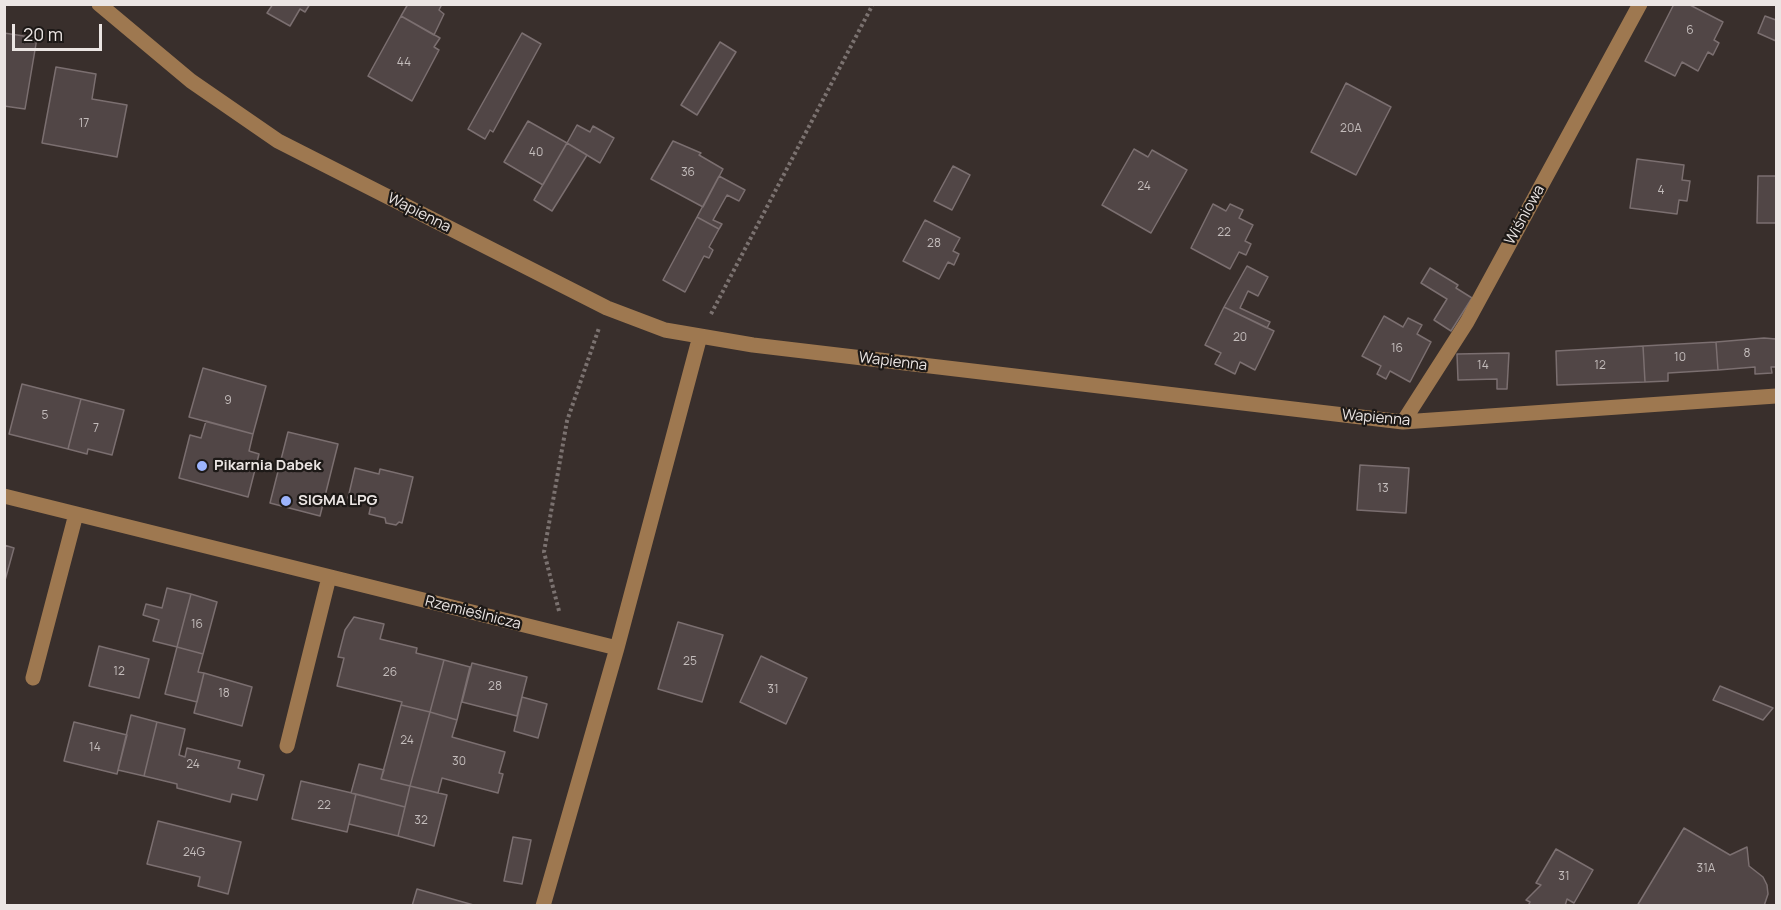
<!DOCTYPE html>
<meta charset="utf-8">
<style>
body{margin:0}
#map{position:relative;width:1781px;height:910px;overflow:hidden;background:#392f2c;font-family:Manrope,sans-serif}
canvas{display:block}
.frame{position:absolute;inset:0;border:6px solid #ebe5e3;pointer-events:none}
.scale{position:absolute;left:12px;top:24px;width:90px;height:27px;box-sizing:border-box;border:3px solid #ebe5e3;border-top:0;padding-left:8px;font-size:18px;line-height:21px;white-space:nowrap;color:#ebe5e3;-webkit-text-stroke:4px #1d1917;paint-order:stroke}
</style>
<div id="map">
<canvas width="1781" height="910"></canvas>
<div class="frame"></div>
<div class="scale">20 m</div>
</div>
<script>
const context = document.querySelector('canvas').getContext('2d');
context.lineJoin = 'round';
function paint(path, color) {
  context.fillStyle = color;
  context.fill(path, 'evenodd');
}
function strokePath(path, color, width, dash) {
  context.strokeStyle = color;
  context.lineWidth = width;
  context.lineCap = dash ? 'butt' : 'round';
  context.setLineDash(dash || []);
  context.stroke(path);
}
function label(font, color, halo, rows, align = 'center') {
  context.font = font + ' Manrope,sans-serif';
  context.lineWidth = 4.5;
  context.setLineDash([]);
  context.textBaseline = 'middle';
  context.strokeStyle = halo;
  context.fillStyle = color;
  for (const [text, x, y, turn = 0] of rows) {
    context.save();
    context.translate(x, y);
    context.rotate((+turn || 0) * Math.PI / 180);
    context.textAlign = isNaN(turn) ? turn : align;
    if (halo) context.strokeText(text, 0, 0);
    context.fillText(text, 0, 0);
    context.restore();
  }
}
const building = new Path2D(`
 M 273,4 L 310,4 L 305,12 L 300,9 L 290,26 L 267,13 Z
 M 408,4 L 442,4 L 439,10 L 444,14 L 434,35 L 401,16 Z
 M 1674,4 L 1688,4 L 1723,22 L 1714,40 L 1719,43 L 1713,55 L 1708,52 L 1698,71 L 1682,62 L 1675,76 L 1645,61 Z
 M 401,16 L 440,38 L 434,47 L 439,50 L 412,101 L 368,76 Z
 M 1765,16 L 1776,20 L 1776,41 L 1758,33 Z
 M 4,33 L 37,38 L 25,109 L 4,106 Z
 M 522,33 L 541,44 L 493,132 L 490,130 L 485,139 L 468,129 Z
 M 720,42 L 736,52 L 697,115 L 681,105 Z
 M 56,67 L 96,74 L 92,99 L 127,105 L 117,157 L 42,143 Z
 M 1346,83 L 1391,107 L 1356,175 L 1311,152 Z
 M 528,121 L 567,143 L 543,185 L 504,162 Z
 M 577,125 L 590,132 L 593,126 L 614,138 L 600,163 L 567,143 Z
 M 673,141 L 701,153 L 699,155 L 723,169 L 703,207 L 651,179 Z
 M 567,143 L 587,155 L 552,211 L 534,200 Z
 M 1134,149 L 1148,157 L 1152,150 L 1187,170 L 1151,233 L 1102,205 Z
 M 1637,159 L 1684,165 L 1682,180 L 1690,181 L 1687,201 L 1679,200 L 1677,214 L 1630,208 Z
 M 953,166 L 970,175 L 952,210 L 934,201 Z
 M 719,176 L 745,190 L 739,201 L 727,195 L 713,220 L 722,224 L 719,229 L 697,217 Z
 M 1758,176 L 1776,176 L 1776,223 L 1757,223 Z
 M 1213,204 L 1226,211 L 1230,204 L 1243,210 L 1239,218 L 1253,225 L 1245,241 L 1251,244 L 1246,255 L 1239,252 L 1230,269 L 1191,248 Z
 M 697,217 L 719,229 L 709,247 L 713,250 L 709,258 L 704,256 L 685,292 L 663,280 Z
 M 925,220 L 960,238 L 953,251 L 959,254 L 954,265 L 948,262 L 939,279 L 903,261 Z
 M 1247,266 L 1268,277 L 1258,296 L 1248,291 L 1240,308 L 1270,322 L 1267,328 L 1224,307 Z
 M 1430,268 L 1458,285 L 1456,288 L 1472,298 L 1451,331 L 1434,320 L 1447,299 L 1421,283 Z
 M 1224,307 L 1274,331 L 1255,370 L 1240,362 L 1235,374 L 1215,364 L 1221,353 L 1205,345 Z
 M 1384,316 L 1403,327 L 1408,318 L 1422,325 L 1417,334 L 1431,342 L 1410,382 L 1390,371 L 1386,379 L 1377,374 L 1381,366 L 1362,356 Z
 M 1764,338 L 1776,339 L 1776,367 L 1771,367 L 1772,373 L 1755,374 L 1755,367 L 1718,370 L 1716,342 Z
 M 1716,342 L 1718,370 L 1668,373 L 1668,381 L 1645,382 L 1643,346 Z
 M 1643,346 L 1645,382 L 1557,385 L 1556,351 Z
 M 1509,353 L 1507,389 L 1497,389 L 1497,379 L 1458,380 L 1457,354 Z
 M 203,368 L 266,386 L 253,434 L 189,417 Z
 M 22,384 L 81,399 L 68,449 L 9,434 Z
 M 81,399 L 124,410 L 112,455 L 88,449 L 87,454 L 68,449 Z
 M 206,421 L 253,434 L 249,451 L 259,454 L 248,497 L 179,478 L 190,435 L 201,438 Z
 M 288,432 L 338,444 L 320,516 L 270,503 Z
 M 1360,465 L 1409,468 L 1406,513 L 1357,510 Z
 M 355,468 L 379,474 L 380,469 L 413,477 L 402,523 L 399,522 L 396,525 L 386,523 L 385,518 L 369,514 L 372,501 L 366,499 L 365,502 L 348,498 Z
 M 4,545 L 14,548 L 4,584 Z
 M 167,588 L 191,594 L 177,647 L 153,641 L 159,620 L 143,615 L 146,604 L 162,608 Z
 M 191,594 L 217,602 L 203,654 L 177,647 Z
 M 354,617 L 384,624 L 380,639 L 417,648 L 416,653 L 444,660 L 430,712 L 401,705 L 402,702 L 337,686 L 344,658 L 338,657 L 345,630 Z
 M 678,622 L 723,635 L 702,702 L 658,689 Z
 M 99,646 L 149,659 L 139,698 L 89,686 Z
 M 177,647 L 203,654 L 198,672 L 204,673 L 197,702 L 165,694 Z
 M 761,656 L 807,678 L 786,724 L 740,702 Z
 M 444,660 L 470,667 L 457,720 L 430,712 Z
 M 472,663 L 527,677 L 517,716 L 462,702 Z
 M 204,673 L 252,687 L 242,726 L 194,713 Z
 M 1720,686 L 1773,708 L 1763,720 L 1736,709 L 1713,700 Z
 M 522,697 L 547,704 L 538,738 L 514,731 Z
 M 401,705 L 430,712 L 410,786 L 381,779 Z
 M 430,712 L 457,720 L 452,737 L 505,752 L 499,773 L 503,774 L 498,793 L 442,778 L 438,793 L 410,786 Z
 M 131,715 L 157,722 L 144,776 L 118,770 Z
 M 74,722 L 127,735 L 117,774 L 64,761 Z
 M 157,722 L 185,729 L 179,755 L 185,757 L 187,748 L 240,761 L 238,768 L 264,775 L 257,800 L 232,794 L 230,802 L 177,788 L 177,784 L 144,776 Z
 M 359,764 L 384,770 L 381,779 L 410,786 L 405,807 L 351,793 Z
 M 301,781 L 356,794 L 347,832 L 292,819 Z
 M 410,786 L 447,795 L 434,846 L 398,836 Z
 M 356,794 L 405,807 L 398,836 L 349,824 Z
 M 158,821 L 241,842 L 228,894 L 198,886 L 200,877 L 147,864 Z
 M 1684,828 L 1730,855 L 1747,847 L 1749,866 L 1763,877 L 1767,885 L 1768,894 L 1764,906 L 1637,906 Z
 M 513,837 L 531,840 L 522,884 L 504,881 Z
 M 1556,849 L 1593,870 L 1574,903 L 1567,899 L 1565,906 L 1528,906 L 1530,902 L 1526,900 L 1541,885 L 1536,883 Z
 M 417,889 L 477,906 L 412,906 Z`);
paint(building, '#514646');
strokePath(building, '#7b6f70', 1.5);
strokePath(new Path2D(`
 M 711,314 L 873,4
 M 559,611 L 544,552 L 567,421 L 599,328`), '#7b7270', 4, [3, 3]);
strokePath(new Path2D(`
 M 99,4 L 191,81 L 278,141 L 607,308 L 665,330 L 753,345 L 1403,422 L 1776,396
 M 1403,422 L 1467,322 L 1640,4
 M 4,496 L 617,648
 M 33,678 L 76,514
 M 287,746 L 329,577
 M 543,906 L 617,648 L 700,336`), '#9e7850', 15);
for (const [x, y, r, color] of [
 [202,466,6,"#9cb4fd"],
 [286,501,6,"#9cb4fd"]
]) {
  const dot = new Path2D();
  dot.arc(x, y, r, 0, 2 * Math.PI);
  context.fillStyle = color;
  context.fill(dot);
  strokePath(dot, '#1d1917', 2);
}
label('12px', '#c4bdbc', null, [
 ["6",1690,31],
 ["44",404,63],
 ["17",84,124],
 ["20A",1351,129],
 ["40",536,153],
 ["36",688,173],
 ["24",1144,187],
 ["4",1661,191],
 ["22",1224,233],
 ["28",934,244],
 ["20",1240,338],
 ["16",1397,349],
 ["8",1747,354],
 ["10",1680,358],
 ["14",1483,366],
 ["12",1600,366],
 ["9",228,401],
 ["5",45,416],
 ["7",96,429],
 ["13",1383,489],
 ["16",197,625],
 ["25",690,662],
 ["12",119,672],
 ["26",390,673],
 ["28",495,687],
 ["31",773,690],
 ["18",224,694],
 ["24",407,741],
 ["14",95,748],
 ["30",459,762],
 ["24",193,765],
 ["22",324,806],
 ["32",421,821],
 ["24G",194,853],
 ["31A",1706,869],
 ["31",1564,877]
]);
label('15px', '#ebe5e3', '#1d1917', [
 ["Wapienna",419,213,27],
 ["Wiśniowa",1525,215,-61],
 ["Wapienna",893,362,7],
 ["Wapienna",1376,418,5],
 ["Rzemieślnicza",473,613,14]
]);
label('bold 15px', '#ebe5e3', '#1d1917', [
 ["Pikarnia Dabek",214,466],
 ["SIGMA LPG",298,501]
], 'left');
</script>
